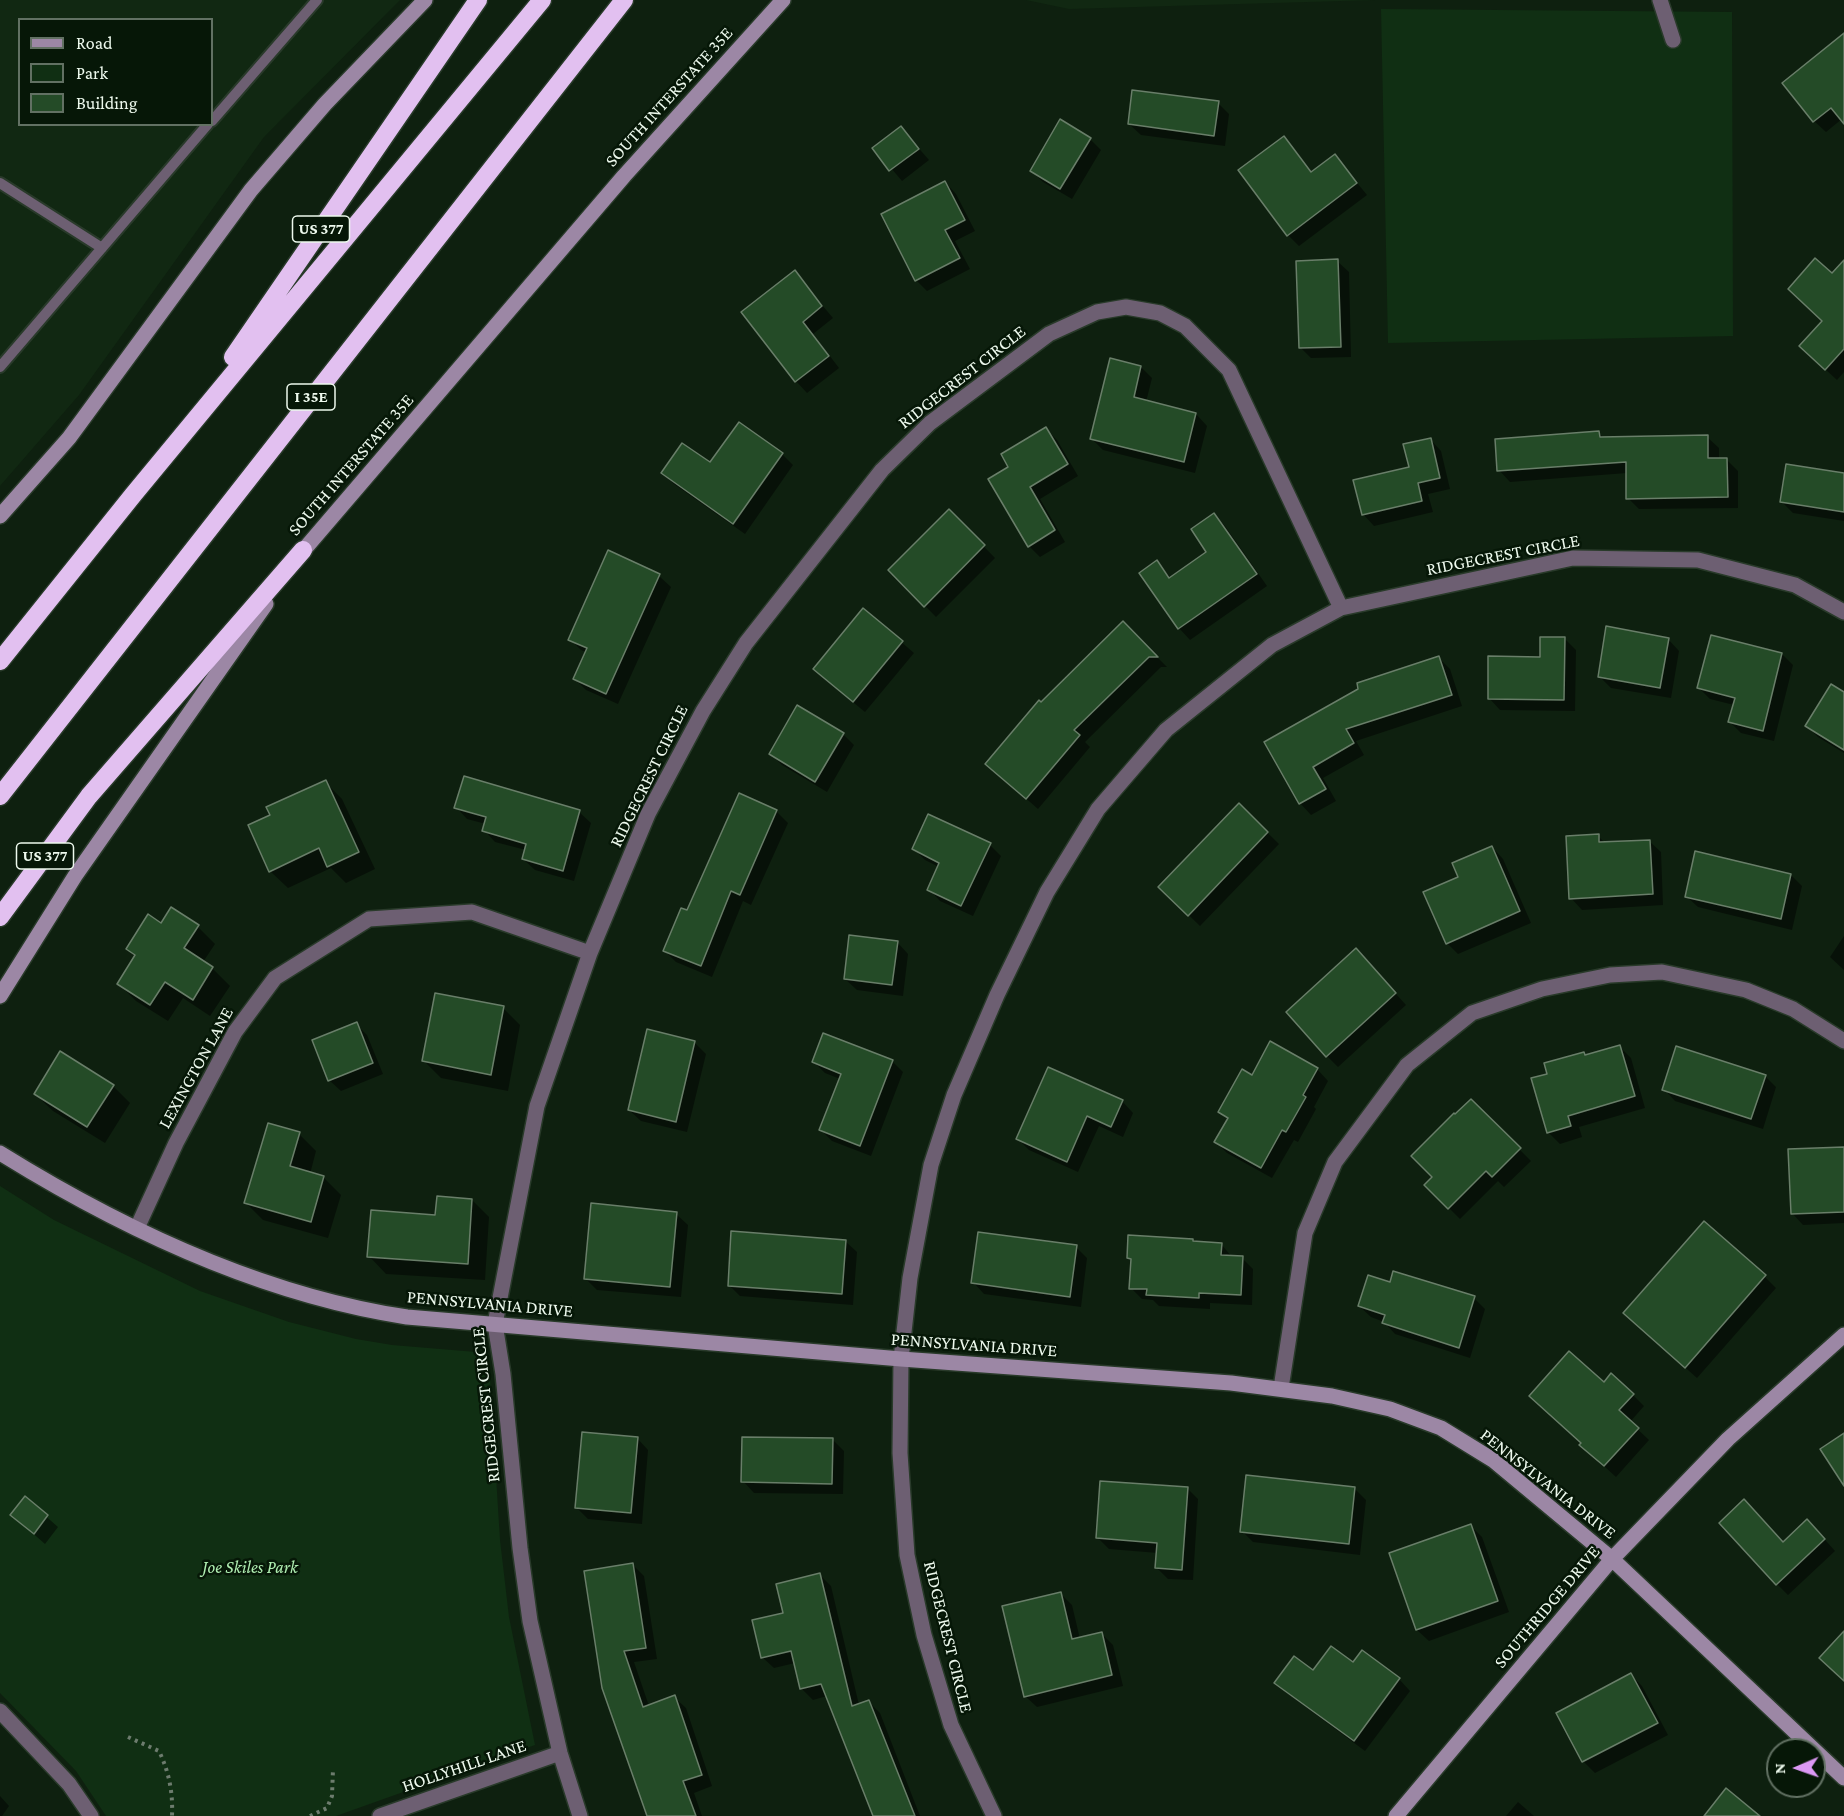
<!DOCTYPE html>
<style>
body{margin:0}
#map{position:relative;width:1844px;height:1816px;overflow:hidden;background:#0e200f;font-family:"Crimson Pro",serif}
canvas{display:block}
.legend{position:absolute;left:18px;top:18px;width:195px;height:108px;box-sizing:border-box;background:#061707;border:2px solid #627163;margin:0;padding:8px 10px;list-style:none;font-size:18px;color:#edf9ed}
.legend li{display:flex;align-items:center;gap:12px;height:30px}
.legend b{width:30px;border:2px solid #627163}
.north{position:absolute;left:1766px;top:1738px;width:60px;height:60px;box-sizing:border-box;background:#061707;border:2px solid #627163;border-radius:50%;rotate:268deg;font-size:16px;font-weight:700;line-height:24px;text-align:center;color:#edf9ed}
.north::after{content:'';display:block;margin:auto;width:21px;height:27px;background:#dc99f5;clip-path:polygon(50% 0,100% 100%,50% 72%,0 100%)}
</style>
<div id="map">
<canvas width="1844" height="1816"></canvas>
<ul class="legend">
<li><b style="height:8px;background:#9c87a5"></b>Road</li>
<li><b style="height:16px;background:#102f13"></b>Park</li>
<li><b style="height:16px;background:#244b27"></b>Building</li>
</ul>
<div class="north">N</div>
</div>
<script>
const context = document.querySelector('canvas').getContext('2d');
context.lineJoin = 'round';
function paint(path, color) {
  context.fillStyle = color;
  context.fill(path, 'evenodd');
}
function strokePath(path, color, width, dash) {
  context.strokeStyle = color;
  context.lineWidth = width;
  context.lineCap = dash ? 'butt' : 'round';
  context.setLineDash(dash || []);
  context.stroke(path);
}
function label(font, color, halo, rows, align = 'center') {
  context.font = font + ' "Crimson Pro",serif';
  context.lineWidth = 5;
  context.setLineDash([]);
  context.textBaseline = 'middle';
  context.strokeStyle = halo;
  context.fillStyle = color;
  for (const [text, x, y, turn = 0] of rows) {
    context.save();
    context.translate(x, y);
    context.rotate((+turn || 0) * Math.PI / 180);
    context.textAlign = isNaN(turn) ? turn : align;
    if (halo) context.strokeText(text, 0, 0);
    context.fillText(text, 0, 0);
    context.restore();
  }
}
paint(new Path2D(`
 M 0,0 L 400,0 L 264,137 L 79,395 L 0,486 ZM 20,20 L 212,20 L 212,124 L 20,124 Z
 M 1026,0 L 1376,0 L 1069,9 Z`), '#112812');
paint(new Path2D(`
 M 1381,9 L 1732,12 L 1733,336 L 1388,343 Z
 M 0,1186 L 54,1220 L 200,1291 L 289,1322 L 356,1339 L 392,1345 L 476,1352 L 490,1379 L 500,1540 L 509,1617 L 535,1745 L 336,1816 L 106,1816 L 76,1771 L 0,1693 Z`), '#102f13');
paint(new Path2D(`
 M 1844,35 L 1844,121 L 1842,119 L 1826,132 L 1814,121 Z
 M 1218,103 L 1229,114 L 1225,146 L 1141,135 L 1129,124 Z
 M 901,128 L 929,160 L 902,181 L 874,148 Z
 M 1284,138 L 1313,173 L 1335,156 L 1367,195 L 1299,246 L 1288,235 Z
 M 1090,139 L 1101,150 L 1072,199 L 1043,182 L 1032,171 Z
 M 945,182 L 956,194 L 975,231 L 955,241 L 970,269 L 927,291 L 916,280 Z
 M 1337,261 L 1349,272 L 1351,357 L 1311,358 L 1300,347 Z
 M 1844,262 L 1844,372 L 1837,380 L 1812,357 L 1824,321 L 1832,275 Z
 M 794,272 L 833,318 L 813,334 L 839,368 L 807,393 L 796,381 L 743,313 Z
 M 1141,367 L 1152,378 L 1146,402 L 1196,414 L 1207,426 L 1195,473 L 1103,450 L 1091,438 Z
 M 1046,429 L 1057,440 L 1078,476 L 1040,499 L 1065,542 L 1040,557 L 1029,546 L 1010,467 Z
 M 1599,433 L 1604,438 L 1707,437 L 1719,448 L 1719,460 L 1727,460 L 1738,471 L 1738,508 L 1639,509 L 1628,498 L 1627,473 L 1510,482 L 1499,470 Z
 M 1430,439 L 1441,451 L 1450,489 L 1428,494 L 1433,512 L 1374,526 L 1363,514 L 1410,468 Z
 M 782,454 L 793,465 L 745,534 L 674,484 L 663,473 Z
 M 1844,475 L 1844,521 L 1793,513 L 1782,502 Z
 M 949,511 L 995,558 L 936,617 L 890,570 Z
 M 1214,514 L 1225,526 L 1267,586 L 1190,640 L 1179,628 L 1141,573 L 1157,562 L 1171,578 L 1208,552 Z
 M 659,576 L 671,587 L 618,704 L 586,690 L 575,679 L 587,653 L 581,650 L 570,639 Z
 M 864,610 L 914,653 L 865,712 L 826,680 Z
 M 1123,623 L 1167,667 L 1161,667 L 1085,742 L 1090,747 L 1038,809 L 987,764 L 1041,704 Z
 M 1565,639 L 1576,650 L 1575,711 L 1500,710 L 1489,698 Z
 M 1668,639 L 1679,651 L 1671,698 L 1611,688 L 1599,676 Z
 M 1782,654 L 1793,665 L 1774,741 L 1741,733 L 1730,722 L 1734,705 L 1710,699 L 1699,688 Z
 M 1439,658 L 1450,669 L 1462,706 L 1356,741 L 1364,755 L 1323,778 L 1336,801 L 1311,815 L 1300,803 L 1266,742 Z
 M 1844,693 L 1844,753 L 1818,737 L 1807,726 Z
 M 843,734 L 854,745 L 827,792 L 782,765 L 771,754 Z
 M 325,782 L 342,799 L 375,869 L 346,883 L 331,868 L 288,888 L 270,871 L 272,815 Z
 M 1239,805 L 1279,844 L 1200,926 L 1160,887 Z
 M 456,807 L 579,812 L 591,823 L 574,881 L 535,870 L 523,859 L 526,850 L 495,842 L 484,830 L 486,824 L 467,819 Z
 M 776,811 L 788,823 L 751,905 L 743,901 L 712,977 L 676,962 L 665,951 L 687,912 Z
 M 1598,836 L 1606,844 L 1649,841 L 1661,852 L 1663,905 L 1582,910 L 1571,898 Z
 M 990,845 L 1001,856 L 973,916 L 940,901 L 929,889 L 939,867 L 925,860 L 914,849 Z
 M 1492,847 L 1503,859 L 1531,923 L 1458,954 L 1447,943 L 1460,878 Z
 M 1791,875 L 1802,886 L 1792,930 L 1698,907 L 1686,896 Z
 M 171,909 L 198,927 L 215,944 L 203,962 L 212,968 L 230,986 L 210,1016 L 183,998 L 168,1021 L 136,1001 L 119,984 L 136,957 L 128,949 L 161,925 Z
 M 1844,936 L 1844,970 L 1830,957 Z
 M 897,942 L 908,954 L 903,996 L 857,990 L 845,979 Z
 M 1367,962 L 1406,1005 L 1338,1067 L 1327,1056 Z
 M 503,1008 L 520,1025 L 508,1091 L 441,1078 L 424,1061 Z
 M 356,1024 L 367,1035 L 383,1074 L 341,1091 L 329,1080 Z
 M 694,1042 L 706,1054 L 687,1132 L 641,1121 L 629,1110 Z
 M 1620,1047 L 1631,1058 L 1645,1108 L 1579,1127 L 1582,1137 L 1560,1144 L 1548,1132 L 1549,1075 L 1584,1054 L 1587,1056 Z
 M 892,1061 L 903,1072 L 871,1156 L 832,1141 L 821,1130 L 840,1079 L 825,1073 L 814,1062 Z
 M 1317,1069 L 1328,1081 L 1314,1107 L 1316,1109 L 1298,1142 L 1294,1140 L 1272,1178 L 1227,1153 L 1216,1142 L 1228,1120 L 1220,1112 L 1252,1077 Z
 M 1765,1076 L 1776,1087 L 1763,1129 L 1675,1101 L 1664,1089 Z
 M 113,1086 L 130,1103 L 105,1143 L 53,1111 L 35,1094 Z
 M 1122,1101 L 1133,1113 L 1123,1137 L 1099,1126 L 1078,1172 L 1029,1150 L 1018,1139 Z
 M 1471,1101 L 1531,1161 L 1504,1187 L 1498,1181 L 1460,1219 L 1426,1185 L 1434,1177 L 1455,1116 Z
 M 299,1134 L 316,1151 L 310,1174 L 324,1178 L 341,1195 L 328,1238 L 263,1220 L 246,1203 Z
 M 1844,1148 L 1844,1223 L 1803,1225 L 1792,1213 Z
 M 472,1200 L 489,1217 L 485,1280 L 386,1274 L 369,1256 L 437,1216 Z
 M 676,1214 L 688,1225 L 681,1297 L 597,1290 L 585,1278 Z
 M 1192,1240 L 1195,1243 L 1221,1244 L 1232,1257 L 1242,1258 L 1253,1269 L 1252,1305 L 1210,1303 L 1210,1309 L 1159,1306 L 1153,1300 L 1142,1299 L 1131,1288 L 1132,1262 L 1129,1258 Z
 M 845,1241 L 857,1252 L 853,1305 L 740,1296 L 729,1285 Z
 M 1076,1247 L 1087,1258 L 1081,1307 L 984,1294 L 973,1282 Z
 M 1765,1277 L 1776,1288 L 1697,1378 L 1636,1324 Z
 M 1391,1283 L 1474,1298 L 1485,1309 L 1470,1358 L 1395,1334 L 1384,1322 L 1371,1317 L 1359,1306 Z
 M 1604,1384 L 1633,1395 L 1644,1406 L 1630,1422 L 1649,1440 L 1616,1477 L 1593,1456 Z
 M 637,1438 L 648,1450 L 642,1524 L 588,1519 L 577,1508 Z
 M 833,1440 L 844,1451 L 843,1494 L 754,1493 L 743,1481 Z
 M 1187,1488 L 1198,1499 L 1193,1580 L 1168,1579 L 1156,1567 L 1158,1553 L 1109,1549 L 1098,1538 Z
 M 1354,1488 L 1366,1500 L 1360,1555 L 1253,1542 L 1242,1531 Z
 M 25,1498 L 58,1527 L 45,1544 L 12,1515 Z
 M 1471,1526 L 1482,1537 L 1509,1612 L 1429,1641 L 1417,1630 Z
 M 1818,1532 L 1835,1551 L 1788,1595 L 1777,1584 L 1783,1543 Z
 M 633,1565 L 644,1576 L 657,1659 L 634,1662 L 649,1706 L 674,1697 L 686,1708 L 712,1786 L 694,1793 L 702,1816 L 648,1816 L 604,1687 Z
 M 820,1575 L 831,1586 L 859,1705 L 868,1701 L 880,1713 L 920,1816 L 875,1816 L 827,1696 L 813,1700 L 801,1688 L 795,1663 L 774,1668 L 762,1657 L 785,1614 Z
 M 1061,1594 L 1072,1605 L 1080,1639 L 1102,1634 L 1113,1645 L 1123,1686 L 1037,1707 L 1025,1696 Z
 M 1313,1672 L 1399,1679 L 1410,1691 L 1365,1751 L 1288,1694 L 1276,1682 Z
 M 1631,1675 L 1642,1686 L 1668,1735 L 1595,1773 L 1583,1761 L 1558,1713 Z
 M 0,1796 L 9,1806 L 2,1816 L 0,1816 Z
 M 1518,1802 L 1534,1816 L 1506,1816 Z`), '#0007');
const building = new Path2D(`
 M 1844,33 L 1844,124 L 1831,108 L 1813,122 L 1782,83 Z
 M 1132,90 L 1219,101 L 1214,136 L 1128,124 Z
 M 1060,119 L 1091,138 L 1060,189 L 1030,171 Z
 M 901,126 L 919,149 L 889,171 L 872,148 Z
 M 1284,136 L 1311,172 L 1335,154 L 1357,183 L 1287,236 L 1238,170 Z
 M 945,181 L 965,220 L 945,230 L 960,258 L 915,281 L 881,214 Z
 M 1815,258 L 1832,273 L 1844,260 L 1844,349 L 1825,370 L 1799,346 L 1822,321 L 1788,289 Z
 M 1338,259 L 1341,347 L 1299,348 L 1296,261 Z
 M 795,270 L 822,306 L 803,322 L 829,356 L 795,382 L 741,312 Z
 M 1110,358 L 1141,366 L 1134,397 L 1196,413 L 1184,462 L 1090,439 Z
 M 739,422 L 783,453 L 733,524 L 661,473 L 682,443 L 710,462 Z
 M 1046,427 L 1068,464 L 1030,487 L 1055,530 L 1028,547 L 988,479 L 1008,467 L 1001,454 Z
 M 1599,431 L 1600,437 L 1708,435 L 1708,458 L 1727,458 L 1728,497 L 1626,499 L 1626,462 L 1497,471 L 1495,439 Z
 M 1431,438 L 1440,478 L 1418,483 L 1422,501 L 1362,515 L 1353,480 L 1409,467 L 1403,444 Z
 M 1786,464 L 1844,473 L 1844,512 L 1780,502 Z
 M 949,509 L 985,545 L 924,607 L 888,570 Z
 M 1214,513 L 1257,574 L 1178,629 L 1139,573 L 1157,560 L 1169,578 L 1206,552 L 1191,529 Z
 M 608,550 L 660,574 L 606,694 L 573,679 L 587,648 L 568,640 Z
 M 863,608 L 903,641 L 853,702 L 813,669 Z
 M 1123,621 L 1158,657 L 1149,657 L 1074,730 L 1080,735 L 1026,799 L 985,764 L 1039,700 L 1041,702 Z
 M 1606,626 L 1669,638 L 1660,688 L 1598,677 Z
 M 1711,635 L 1782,653 L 1763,731 L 1728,722 L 1735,698 L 1697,688 Z
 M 1540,637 L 1565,637 L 1564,700 L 1488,699 L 1488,656 L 1540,657 Z
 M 1439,656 L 1452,695 L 1346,729 L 1354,743 L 1313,767 L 1326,789 L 1299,804 L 1264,742 L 1358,689 L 1357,683 Z
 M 1831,684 L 1844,692 L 1844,750 L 1805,726 Z
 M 797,705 L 844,733 L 815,782 L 769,754 Z
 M 464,776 L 580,810 L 563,871 L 522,859 L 526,844 L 482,831 L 486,817 L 454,808 Z
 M 326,780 L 359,852 L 327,867 L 319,848 L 269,872 L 248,825 L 270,815 L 266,807 Z
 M 739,793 L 777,810 L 740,895 L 731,891 L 701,966 L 663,951 L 681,908 L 687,910 Z
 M 1239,803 L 1268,832 L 1188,916 L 1158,887 Z
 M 928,814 L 991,843 L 961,906 L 927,890 L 939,863 L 912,849 Z
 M 1599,834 L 1599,842 L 1650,840 L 1653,894 L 1569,899 L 1566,836 Z
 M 1492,846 L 1520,911 L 1446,944 L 1423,892 L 1458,877 L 1452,863 Z
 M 1695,851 L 1791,874 L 1781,919 L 1685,897 Z
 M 171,907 L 199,925 L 184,948 L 213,967 L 193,1000 L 165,982 L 150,1005 L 117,984 L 135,955 L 126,949 L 148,914 L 161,923 Z
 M 849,935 L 898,941 L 892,985 L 844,979 Z
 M 1356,948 L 1396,993 L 1326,1057 L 1286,1012 Z
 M 435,993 L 504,1006 L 491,1075 L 422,1061 Z
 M 357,1022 L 373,1063 L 328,1081 L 312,1040 Z
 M 647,1029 L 695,1041 L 676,1122 L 628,1110 Z
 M 823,1033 L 893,1060 L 860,1146 L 819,1130 L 841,1074 L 812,1062 Z
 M 1270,1041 L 1318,1068 L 1303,1095 L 1306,1097 L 1286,1132 L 1282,1130 L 1261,1168 L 1214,1142 L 1228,1118 L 1218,1112 L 1242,1069 L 1252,1075 Z
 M 1620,1045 L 1635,1096 L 1568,1116 L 1571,1126 L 1547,1133 L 1531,1078 L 1547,1074 L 1544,1063 L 1584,1052 L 1585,1055 Z
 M 1676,1046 L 1766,1075 L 1751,1119 L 1662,1090 Z
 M 60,1051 L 114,1085 L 87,1127 L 34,1094 Z
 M 1048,1067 L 1123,1100 L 1111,1127 L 1087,1116 L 1067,1162 L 1016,1139 Z
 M 1471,1099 L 1521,1148 L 1492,1177 L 1486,1171 L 1448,1209 L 1424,1185 L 1432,1177 L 1411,1156 L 1454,1113 L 1455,1114 Z
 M 268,1123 L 300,1132 L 290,1166 L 324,1176 L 311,1222 L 244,1203 Z
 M 1844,1147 L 1844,1212 L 1791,1214 L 1788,1149 Z
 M 437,1196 L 472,1199 L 468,1264 L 367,1257 L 371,1210 L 435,1215 Z
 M 591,1203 L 677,1212 L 670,1287 L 584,1279 Z
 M 1704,1221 L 1766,1275 L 1685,1368 L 1623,1313 Z
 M 731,1231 L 846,1240 L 842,1294 L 728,1286 Z
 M 978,1232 L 1077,1245 L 1070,1297 L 971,1283 Z
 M 1128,1235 L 1193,1239 L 1193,1241 L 1222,1243 L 1221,1255 L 1243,1256 L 1241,1295 L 1199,1293 L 1199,1298 L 1146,1295 L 1147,1289 L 1129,1289 L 1131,1259 L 1127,1258 Z
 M 1393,1271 L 1475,1296 L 1459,1348 L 1382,1323 L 1385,1315 L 1358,1306 L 1368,1275 L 1390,1282 Z
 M 1569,1351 L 1604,1382 L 1611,1373 L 1634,1394 L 1619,1410 L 1639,1428 L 1604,1466 L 1579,1445 L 1581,1443 L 1529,1396 Z
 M 582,1432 L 638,1437 L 631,1513 L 575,1508 Z
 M 1844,1433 L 1844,1486 L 1820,1449 Z
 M 742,1437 L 833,1438 L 832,1484 L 741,1482 Z
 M 1246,1475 L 1355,1487 L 1349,1544 L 1240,1532 Z
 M 1100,1481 L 1188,1487 L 1182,1570 L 1155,1568 L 1157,1543 L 1096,1538 Z
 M 25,1496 L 48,1515 L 34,1534 L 10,1515 Z
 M 1744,1499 L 1783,1542 L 1807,1519 L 1825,1539 L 1776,1585 L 1719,1523 Z
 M 1471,1524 L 1498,1601 L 1416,1630 L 1389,1553 Z
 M 633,1563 L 646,1648 L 624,1651 L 643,1707 L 675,1695 L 702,1775 L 683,1781 L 696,1816 L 647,1816 L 602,1688 L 584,1571 Z
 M 820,1573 L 852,1706 L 869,1700 L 915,1816 L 873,1816 L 821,1684 L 800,1689 L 791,1651 L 761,1658 L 752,1620 L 783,1613 L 776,1584 Z
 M 1061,1592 L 1072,1639 L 1102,1632 L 1112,1675 L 1024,1697 L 1002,1606 Z
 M 1844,1631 L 1844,1681 L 1819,1658 Z
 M 1331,1646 L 1353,1662 L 1362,1650 L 1400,1678 L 1354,1741 L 1274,1683 L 1294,1656 L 1313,1670 Z
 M 1631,1673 L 1658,1723 L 1582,1762 L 1556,1713 Z
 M 1726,1788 L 1760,1816 L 1704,1816 Z`);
paint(building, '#244b27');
strokePath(building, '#697e69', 1.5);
const lane = new Path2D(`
 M 212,121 L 317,0
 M 0,183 L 102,248
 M 0,367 L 208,124`);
const street = new Path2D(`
 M 1660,0 L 1673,40
 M 137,1228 L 176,1143 L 235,1032 L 275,978 L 369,919 L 472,912 L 590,953
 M 1281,1388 L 1305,1233 L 1335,1162 L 1407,1065 L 1472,1013 L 1542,989 L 1610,975 L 1662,972 L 1746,990 L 1793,1009 L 1844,1041
 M 0,1711 L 69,1784 L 91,1816
 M 380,1816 L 560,1753
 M 580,1816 L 560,1753 L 530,1621 L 520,1548 L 503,1374 L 495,1324 L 537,1106 L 590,953 L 648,814 L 703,711 L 746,643 L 882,470 L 930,423 L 1049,334 L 1097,312 L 1126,307 L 1160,313 L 1185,326 L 1229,370 L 1341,608
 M 994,1816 L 951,1725 L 924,1635 L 907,1555 L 900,1453 L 901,1359 L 910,1278 L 931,1165 L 954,1095 L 997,995 L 1047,892 L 1098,809 L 1166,730 L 1272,645 L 1341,608 L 1573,558 L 1698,560 L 1795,585 L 1844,612`);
const secondary = new Path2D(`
 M 0,516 L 69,438 L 251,190 L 325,104 L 425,0
 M 296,559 L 624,176 L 783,0
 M 0,996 L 75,876 L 266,604
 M 0,1153 C 124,1230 262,1295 407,1317 L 901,1359 L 1231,1383 L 1332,1396 L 1390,1409 L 1441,1428 L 1493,1460 L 1612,1559 L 1844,1778
 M 1396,1816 L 1612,1559 L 1728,1439 L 1844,1335`);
const highway = new Path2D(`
 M 233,357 L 478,0
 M 0,661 L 133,495 L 542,0
 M 0,796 L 624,0
 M 0,917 L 89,796 L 303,550`);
strokePath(lane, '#293a2a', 14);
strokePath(street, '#293a2a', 18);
strokePath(secondary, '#293a2a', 18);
strokePath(highway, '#293a2a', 21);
strokePath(new Path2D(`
 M 128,1737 L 159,1751 C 169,1772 173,1792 172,1816
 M 310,1816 L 327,1808 L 332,1796 L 333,1769`), '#6d7c6e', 4, [3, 4.5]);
strokePath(lane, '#6d5f72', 10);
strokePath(street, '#6d5f72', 15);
strokePath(secondary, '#9c87a5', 15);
strokePath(highway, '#e2c0f0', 18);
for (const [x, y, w] of [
 [321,229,57],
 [311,397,48],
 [45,856,57]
]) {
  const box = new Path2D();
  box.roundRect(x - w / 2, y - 13, w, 26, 4.5);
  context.fillStyle = '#061707';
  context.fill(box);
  strokePath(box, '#edf9ed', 1.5);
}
label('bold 16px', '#edf9ed', null, [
 ["US 377",321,229],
 ["I 35E",311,397],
 ["US 377",45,856]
]);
label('18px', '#edf9ed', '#061707', [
 ["SOUTH INTERSTATE 35E",669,97,-48],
 ["RIDGECREST CIRCLE",962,377,-38],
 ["SOUTH INTERSTATE 35E",351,465,-49],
 ["RIDGECREST CIRCLE",1503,555,-11],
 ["RIDGECREST CIRCLE",649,776,-64],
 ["LEXINGTON LANE",196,1068,-61],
 ["PENNSYLVANIA DRIVE",490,1304,5],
 ["PENNSYLVANIA DRIVE",974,1345,4],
 ["RIDGECREST CIRCLE",486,1405,-96],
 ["PENNSYLVANIA DRIVE",1548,1484,38],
 ["SOUTHRIDGE DRIVE",1547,1607,-50],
 ["RIDGECREST CIRCLE",948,1637,76],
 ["HOLLYHILL LANE",464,1766,-19]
]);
label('italic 18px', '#afeeb1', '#061707', [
 ["Joe Skiles Park",250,1567]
]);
</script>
